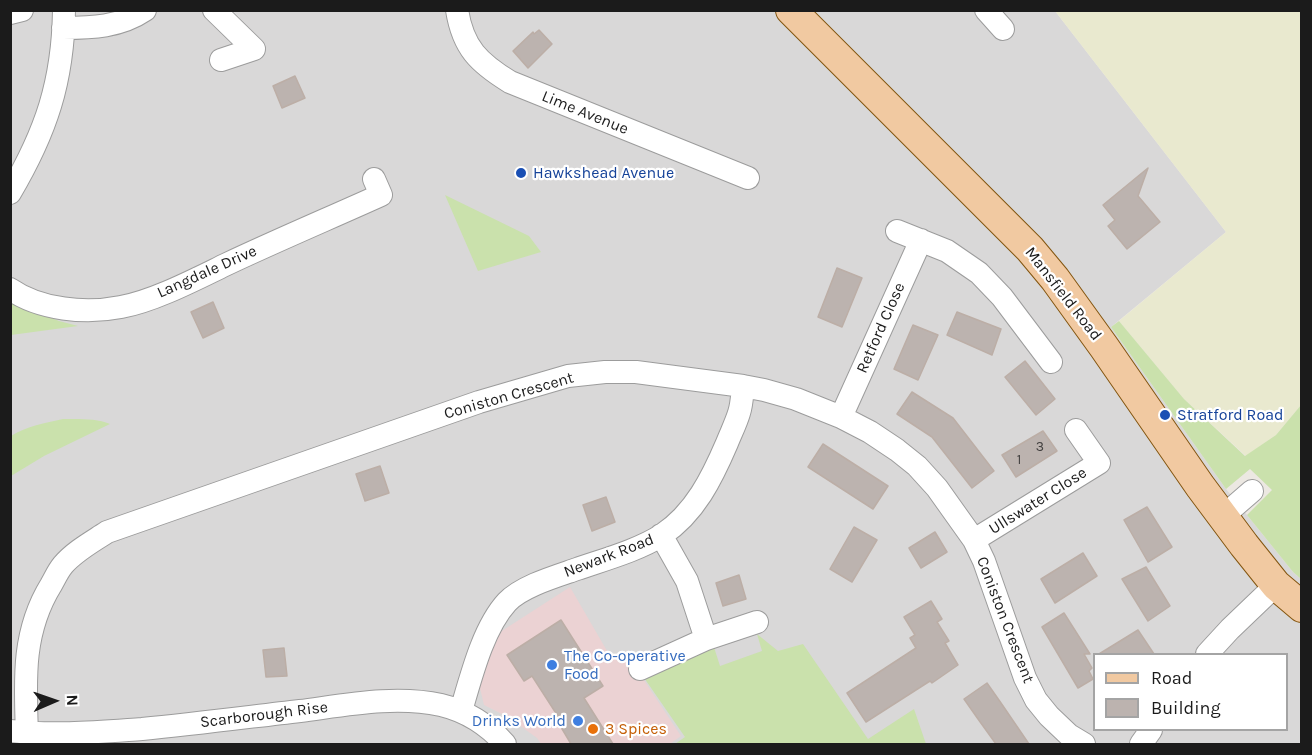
<!DOCTYPE html>
<style>
body{margin:0}
#map{position:relative;width:1312px;height:755px;overflow:hidden;background:#ece8e2;font-family:Karla,sans-serif}
canvas{display:block}
.frame{position:absolute;inset:0;border:12px solid #1b1b1b;pointer-events:none}
.legend{position:absolute;left:1093px;top:653px;width:195px;height:78px;box-sizing:border-box;background:#fff;border:2px solid #a4a4a4;margin:0;padding:8px 10px;list-style:none;font-size:18px;color:#1b1b1b}
.legend li{display:flex;align-items:center;gap:12px;height:30px}
.legend b{width:30px;border:2px solid #a4a4a4}
.north{position:absolute;left:24px;top:671px;width:60px;height:60px;-webkit-text-stroke:4px #fff;paint-order:stroke;rotate:88deg;font-size:16px;font-weight:700;line-height:24px;text-align:center;color:#1b1b1b}
.north::after{content:'';display:block;margin:auto;width:21px;height:27px;background:#1b1b1b;clip-path:polygon(50% 0,100% 100%,50% 72%,0 100%)}
</style>
<div id="map">
<canvas width="1312" height="755"></canvas>
<div class="frame"></div>
<ul class="legend">
<li><b style="height:8px;background:#f1c9a1"></b>Road</li>
<li><b style="height:16px;background:#bcb3af"></b>Building</li>
</ul>
<div class="north">N</div>
</div>
<script>
const context = document.querySelector('canvas').getContext('2d');
context.lineJoin = 'round';
function paint(path, color) {
  context.fillStyle = color;
  context.fill(path, 'evenodd');
}
function strokePath(path, color, width, dash) {
  context.strokeStyle = color;
  context.lineWidth = width;
  context.lineCap = dash ? 'butt' : 'round';
  context.setLineDash(dash || []);
  context.stroke(path);
}
function label(font, color, halo, rows, align = 'center') {
  context.font = font + ' Karla,sans-serif';
  context.lineWidth = 4.5;
  context.setLineDash([]);
  context.textBaseline = 'middle';
  context.strokeStyle = halo;
  context.fillStyle = color;
  for (const [text, x, y, turn = 0] of rows) {
    context.save();
    context.translate(x, y);
    context.rotate((+turn || 0) * Math.PI / 180);
    context.textAlign = isNaN(turn) ? turn : align;
    if (halo) context.strokeText(text, 0, 0);
    context.fillText(text, 0, 0);
    context.restore();
  }
}
paint(new Path2D(`
 M 10,11 L 1055,11 L 1226,232 L 1111,327 L 1226,489 L 1293,572 L 1301,579 L 1301,744 L 11,744 ZM 1094,654 L 1286,654 L 1286,730 L 1094,730 Z`), '#d9d8d8');
paint(new Path2D(`
 M 570,587 L 610,656 L 630,659 L 681,736 L 670,744 L 541,744 L 537,738 L 508,717 L 484,705 L 479,684 L 494,636 Z`), '#ebd2d3');
paint(new Path2D(`
 M 1055,11 L 1301,11 L 1301,405 L 1276,435 L 1246,456 L 1184,399 L 1119,321 L 1226,232 Z`), '#e9e9cf');
paint(new Path2D(`
 M 445,195 L 529,236 L 541,252 L 478,271 Z
 M 10,301 L 59,321 L 78,326 L 11,335 Z
 M 1119,321 L 1184,399 L 1245,456 L 1276,435 L 1301,405 L 1301,579 L 1293,572 L 1247,515 L 1272,490 L 1250,469 L 1226,489 L 1111,327 Z
 M 63,419 C 78,419 96,418 110,424 L 44,456 L 11,476 L 11,436 C 27,426 45,423 63,419 Z
 M 757,634 L 778,651 L 803,644 L 868,739 L 914,709 L 926,744 L 675,744 L 685,737 L 640,672 L 713,644 L 720,666 L 762,651 Z`), '#cae1ac');
const building = new Path2D(`
 M 539,30 L 552,44 L 528,68 L 513,51 L 533,32 L 534,34 Z
 M 295,76 L 305,98 L 282,108 L 273,86 Z
 M 1148,168 L 1138,196 L 1160,222 L 1127,249 L 1108,226 L 1115,220 L 1103,205 Z
 M 837,268 L 862,278 L 842,327 L 818,317 Z
 M 213,302 L 224,328 L 203,338 L 191,312 Z
 M 957,312 L 1001,329 L 992,355 L 947,335 Z
 M 913,325 L 938,335 L 918,380 L 894,369 Z
 M 1025,361 L 1055,399 L 1036,415 L 1005,377 Z
 M 912,392 L 953,418 L 994,471 L 972,488 L 932,437 L 897,414 Z
 M 1043,431 L 1057,451 L 1016,477 L 1002,455 Z
 M 823,444 L 888,486 L 873,509 L 808,467 Z
 M 380,466 L 389,493 L 365,501 L 356,474 Z
 M 606,497 L 615,522 L 592,531 L 583,505 Z
 M 1147,507 L 1172,547 L 1148,562 L 1124,520 Z
 M 854,527 L 877,540 L 852,582 L 830,569 Z
 M 935,532 L 947,552 L 921,568 L 909,548 Z
 M 1083,553 L 1097,576 L 1055,603 L 1041,579 Z
 M 1146,567 L 1170,606 L 1148,621 L 1122,579 Z
 M 739,575 L 746,599 L 723,606 L 716,583 Z
 M 931,601 L 942,619 L 937,622 L 949,641 L 945,643 L 958,665 L 932,683 L 930,681 L 866,722 L 847,693 L 916,648 L 910,638 L 915,635 L 904,617 Z
 M 1064,613 L 1090,654 L 1084,654 L 1092,668 L 1089,671 L 1093,679 L 1078,688 L 1042,627 Z
 M 561,620 L 603,686 L 584,698 L 613,744 L 571,744 L 558,722 L 561,721 L 532,676 L 524,681 L 507,655 Z
 M 1138,630 L 1154,654 L 1099,654 Z
 M 284,648 L 287,676 L 266,677 L 263,650 Z
 M 987,683 L 1001,703 L 1029,744 L 996,744 L 978,719 L 964,699 Z`);
paint(building, '#bcb3af');
strokePath(building, '#bcaea6', 1.5);
const minor = new Path2D(`
 M 214,10 L 254,49 L 221,60
 M 457,10 C 463,48 479,63 510,82 L 748,178
 M 986,10 L 1003,29
 M 10,13 L 22,10
 M 63,28 C 92,28 120,27 145,10
 M 10,193 C 46,132 63,82 64,10
 M 897,231 L 947,251 L 979,273 L 1002,297 L 1051,362
 M 10,289 C 40,310 86,314 121,307 C 154,301 196,279 227,264 C 278,240 330,218 381,195 L 374,179
 M 841,417 L 921,240
 M 1222,517 L 1252,491
 M 661,535 L 687,581 L 706,639 L 757,622
 M 974,540 L 1099,463 L 1076,430
 M 1207,654 L 1230,629 L 1276,585
 M 640,669 L 706,639
 M 461,711 C 471,677 483,628 507,602 C 522,586 557,576 577,569 C 603,560 639,550 662,535 C 695,513 712,478 727,443 C 731,433 736,423 739,413 C 742,404 742,395 743,386
 M 10,731 C 55,736 98,732 142,729 C 195,724 248,717 300,711 C 346,705 395,695 441,705 C 466,711 488,725 505,744
 M 27,733 C 25,680 22,632 51,585 C 55,578 58,571 63,565 C 75,551 92,542 107,532 L 479,402 L 568,376 L 605,372 L 636,372 L 743,386 L 764,390 L 796,399 L 841,417 L 870,432 L 897,450 L 917,466 L 937,488 L 974,540 L 984,561 L 1025,678 L 1036,700 L 1049,716 L 1069,735 L 1084,744
 M 1141,744 L 1151,730`);
const major = new Path2D(`
 M 791,10 L 1030,249 L 1055,279 L 1104,347 L 1200,486 L 1244,545 L 1276,585 L 1302,607`);
strokePath(minor, '#9c9c9c', 24);
strokePath(major, '#83550f', 32);
strokePath(minor, '#fff', 22);
strokePath(major, '#f1c9a1', 30);
for (const [x, y, r, color] of [
 [521,173,6,"#1a4fb4"],
 [1165,415,6,"#1a4fb4"],
 [552,665,6,"#3f7fe0"],
 [578,721,6,"#3f7fe0"],
 [593,729,6,"#e8710a"]
]) {
  const dot = new Path2D();
  dot.arc(x, y, r, 0, 2 * Math.PI);
  context.fillStyle = color;
  context.fill(dot);
  strokePath(dot, '#fff', 2);
}
label('14px', '#434140', null, [
 ["3",1040,447],
 ["1",1019,460]
]);
label('16px', '#1b1b1b', '#fff', [
 ["Lime Avenue",585,113,22],
 ["Langdale Drive",207,272,-24],
 ["Mansfield Road",1063,294,52],
 ["Retford Close",881,328,-66],
 ["Coniston Crescent",509,396,-16],
 ["Ullswater Close",1038,501,-32],
 ["Newark Road",609,556,-21],
 ["Coniston Crescent",1005,620,69],
 ["Scarborough Rise",264,715,-7]
]);
label('16px', '#164399', '#fff', [
 ["Hawkshead Avenue",533,173],
 ["Stratford Road",1177,415]
], 'left');
label('16px', '#366cbe', '#fff', [
 ["The Co-operative",564,656],
 ["Food",564,674],
 ["Drinks World",566,721,"right"]
], 'left');
label('16px', '#c56008', '#fff', [
 ["3 Spices",605,729]
], 'left');
</script>
